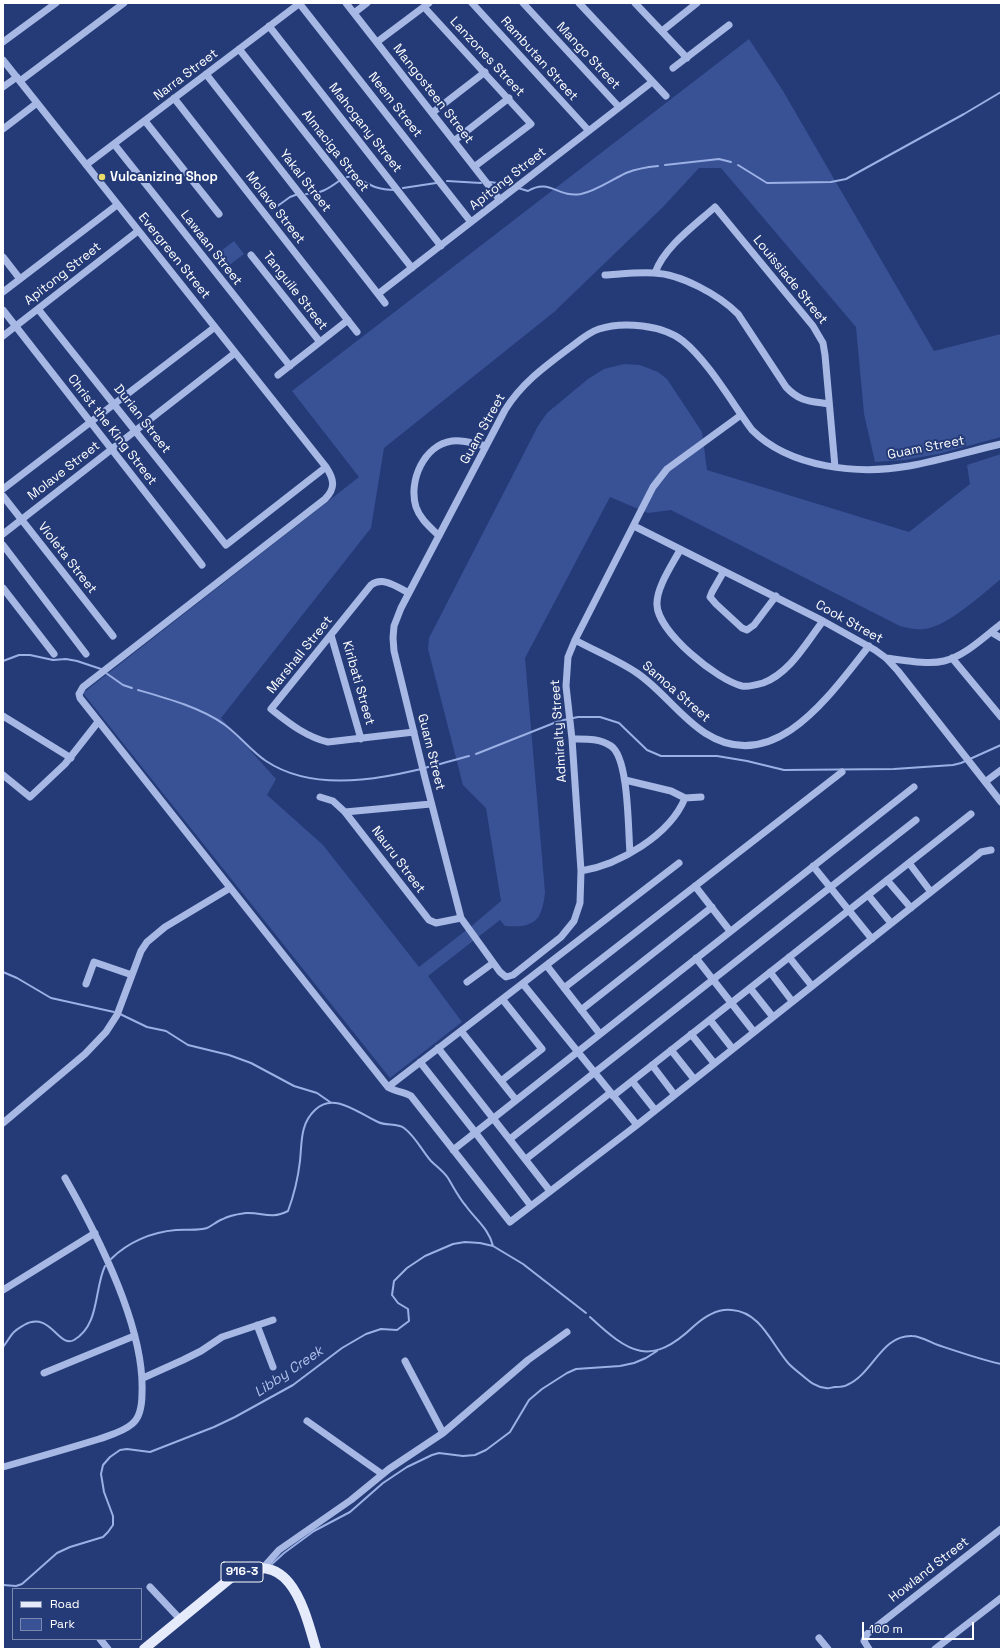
<!DOCTYPE html>
<style>
body{margin:0}
#map{position:relative;width:1004px;height:1652px;overflow:hidden;background:#253b78;font-family:"Space Grotesk",sans-serif}
canvas{display:block}
.frame{position:absolute;inset:0;border:4px solid #fff;pointer-events:none}
.legend{position:absolute;left:12px;top:1588px;width:130px;height:52px;box-sizing:border-box;background:#253b78;border:1px solid #7c89ae;margin:0;padding:5px 7px;list-style:none;font-size:12px;color:#fff}
.legend li{display:flex;align-items:center;gap:8px;height:20px}
.legend b{width:20px;border:1px solid #7c89ae}
.scale{position:absolute;left:862px;top:1622px;width:112px;height:18px;box-sizing:border-box;border:2px solid #fff;border-top:0;padding-left:5px;font-size:12px;line-height:14px;white-space:nowrap;color:#fff;-webkit-text-stroke:3px #253b78;paint-order:stroke}
</style>
<div id="map">
<canvas width="1004" height="1652"></canvas>
<div class="frame"></div>
<ul class="legend">
<li><b style="height:5px;background:#e6ebfc"></b>Road</li>
<li><b style="height:11px;background:#385295"></b>Park</li>
</ul>
<div class="scale">100 m</div>
</div>
<script>
const context = document.querySelector('canvas').getContext('2d');
context.lineJoin = 'round';
function paint(path, color) {
  context.fillStyle = color;
  context.fill(path, 'evenodd');
}
function strokePath(path, color, width, dash) {
  context.strokeStyle = color;
  context.lineWidth = width;
  context.lineCap = dash ? 'butt' : 'round';
  context.setLineDash(dash || []);
  context.stroke(path);
}
function label(font, color, halo, rows, align = 'center') {
  context.font = font + ' "Space Grotesk",sans-serif';
  context.lineWidth = 4;
  context.setLineDash([]);
  context.textBaseline = 'middle';
  context.strokeStyle = halo;
  context.fillStyle = color;
  for (const [text, x, y, turn = 0] of rows) {
    context.save();
    context.translate(x, y);
    context.rotate((+turn || 0) * Math.PI / 180);
    context.textAlign = isNaN(turn) ? turn : align;
    if (halo) context.strokeText(text, 0, 0);
    context.fillText(text, 0, 0);
    context.restore();
  }
}
paint(new Path2D(`
 M 749,39 L 783,91 L 934,351 L 1001,334 L 1001,437 L 938,454 L 904,460 L 875,462 L 864,414 L 856,327 L 721,168 L 699,168 L 662,208 L 554,312 L 384,448 L 371,528 L 221,718 L 276,779 L 267,795 L 323,845 L 419,967 L 474,924 L 501,901 L 486,808 L 463,785 L 428,649 L 429,638 L 538,426 L 547,413 L 588,379 L 604,369 L 624,364 L 640,365 L 658,372 L 667,379 L 702,432 L 707,470 L 909,532 L 970,484 L 967,465 L 1001,454 L 1001,579 C 983,593 948,627 924,629 C 916,630 908,628 900,626 L 671,510 L 648,513 L 610,497 L 525,658 L 545,892 C 542,921 535,928 505,926 L 500,920 L 428,976 L 462,1022 L 390,1078 L 83,693 L 359,477 L 292,391 Z
 M 234,241 L 244,254 L 223,270 L 213,257 Z`), '#385295');
strokePath(new Path2D(`
 M 665,165 L 719,159 L 731,162
 M 738,165 L 767,183 L 831,182 L 846,179 L 964,114 L 1001,92
 M 347,177 C 356,175 366,184 375,187 C 381,189 387,190 395,190
 M 447,181 L 481,183
 M 490,182 L 511,185
 M 403,188 L 436,183
 M 518,188 L 528,191 C 550,178 557,198 581,194 C 596,191 611,180 626,173 C 636,169 647,167 658,166
 M 306,194 C 320,194 328,189 339,181
 M 272,210 L 290,197 L 298,194
 M 3,661 L 19,655 L 30,655 L 53,660 L 66,659 L 77,661 L 101,669
 M 106,673 L 123,685 L 132,688
 M 138,690 C 166,698 202,708 225,725 C 240,736 251,751 266,761 C 323,799 408,773 469,756
 M 476,754 L 559,721 L 578,717 L 600,717 L 619,723 L 647,750 L 661,756 L 717,756 L 747,761 L 784,770 L 894,769 L 953,765 L 961,763 L 1001,745
 M 3,972 L 17,978 L 51,998 L 114,1012
 M 120,1014 L 147,1027 L 166,1031 L 188,1045 L 229,1055 L 251,1063 L 294,1086 L 317,1093 L 330,1102
 M 111,1259 C 128,1242 152,1232 176,1230 C 186,1229 198,1231 207,1228 C 212,1226 217,1221 223,1219 C 230,1215 239,1214 246,1213 C 263,1212 270,1220 288,1211 C 294,1195 298,1178 300,1161 C 302,1142 300,1124 315,1110 C 334,1091 359,1114 378,1122 C 386,1126 397,1123 404,1128 C 416,1137 422,1151 431,1161 C 437,1167 443,1171 448,1178 C 454,1188 459,1198 466,1206 C 476,1220 489,1229 493,1246
 M 590,1317 C 629,1353 650,1368 694,1326 C 704,1317 718,1308 732,1310 C 761,1312 772,1345 789,1364 C 793,1368 798,1372 803,1376 C 810,1382 816,1387 826,1388 C 829,1389 832,1387 835,1387 C 839,1387 844,1387 847,1385 C 873,1374 881,1335 912,1336 C 920,1336 930,1342 938,1345 C 959,1352 979,1359 1001,1364
 M 3,1347 C 7,1342 10,1336 14,1332 C 17,1329 21,1327 24,1325 C 50,1310 59,1349 74,1340 C 100,1325 94,1289 105,1266
 M 272,1564 L 284,1553 L 314,1531 L 350,1512 L 383,1483 L 407,1467 L 432,1455 L 439,1453 L 463,1456 L 475,1455 L 486,1450 L 510,1432 L 529,1400 L 542,1389 L 567,1373 L 576,1369 L 620,1366 L 634,1363 L 646,1358 L 657,1351
 M 3,1585 L 16,1586 L 22,1584 L 57,1553 L 70,1547 L 103,1537 L 108,1532 L 113,1525 L 113,1516 L 104,1492 L 101,1474 L 103,1465 L 110,1457 L 120,1450 L 127,1449 L 150,1452 L 214,1427 L 235,1417 L 293,1385 L 342,1348 L 366,1334 L 381,1329 L 397,1330 L 409,1321 L 408,1309 L 398,1303 L 392,1295 L 394,1281 L 407,1268 L 425,1256 L 453,1244 L 465,1242 L 480,1243 L 493,1246 L 523,1264 L 586,1313`), '#9bb0e4', 2);
strokePath(new Path2D(`
 M 299,3 L 471,222
 M 346,3 L 500,200
 M 472,3 L 589,131
 M 523,3 L 619,107
 M 579,3 L 666,96
 M 635,3 L 687,58
 M 424,7 L 531,124 L 474,167
 M 354,13 L 367,3
 M 269,26 L 441,246
 M 662,31 L 697,3
 M 3,42 L 56,3
 M 377,42 L 429,3
 M 239,49 L 412,268
 M 3,60 L 326,467 C 334,479 336,488 325,499 L 83,687 L 79,694 L 80,698 L 388,1087 C 395,1092 403,1091 411,1096 L 510,1222 L 637,1125 L 975,857 L 981,852 L 991,850
 M 673,68 L 729,25
 M 206,74 L 385,303
 M 20,81 L 124,3
 M 3,87 L 17,77
 M 174,98 L 357,332
 M 432,113 L 485,72
 M 145,121 L 219,214
 M 3,129 L 37,103
 M 454,141 L 509,98
 M 114,144 L 290,366
 M 86,165 L 300,3
 M 251,255 L 320,342
 M 3,257 L 20,279
 M 655,273 C 664,247 695,225 715,207 L 813,326 L 823,343 L 825,355 L 835,467
 M 605,275 C 621,274 638,272 654,273 C 681,274 719,295 738,314 L 786,387 C 800,402 810,401 829,404
 M 3,292 L 117,205
 M 378,294 L 652,82
 M 38,309 L 226,545 L 326,467
 M 3,310 L 202,565
 M 3,336 L 138,231
 M 278,375 L 348,320
 M 741,415 L 667,469 L 653,487 L 575,640 L 568,657 L 566,686 L 572,739 L 581,871 L 580,903 L 574,921 L 561,937 L 513,975 L 506,977 L 500,972 L 461,918 L 425,778 L 394,651 L 393,638 L 394,626 L 401,608 L 505,410 C 521,384 544,367 568,349 C 578,342 587,333 599,329 C 623,321 663,325 683,341 C 708,361 732,403 752,430 C 790,468 858,475 909,466 C 940,460 971,451 1001,444
 M 3,489 L 215,327
 M 3,496 L 113,636
 M 634,526 L 823,621 L 875,650 L 886,658 L 898,671 L 1001,802
 M 3,534 L 235,353
 M 439,536 C 430,527 420,519 416,507 C 408,481 424,445 452,441 C 463,439 475,444 486,446
 M 3,545 L 86,654
 M 680,550 C 672,565 656,588 657,605 C 658,632 717,680 742,686 C 748,687 756,685 763,683 C 790,673 806,643 823,621
 M 724,571 L 712,592 L 710,597 L 716,604 L 742,628 L 747,630 L 754,625 L 776,596
 M 3,588 L 54,654
 M 409,593 C 397,587 383,576 371,585 L 271,709 C 289,723 306,737 328,742 L 414,732
 M 991,632 L 1001,638
 M 331,635 L 361,739
 M 575,640 C 595,651 618,660 637,673 C 662,690 679,716 705,733 C 775,778 831,693 869,646
 M 886,658 C 903,660 928,665 944,661 C 965,656 984,637 1001,624
 M 952,658 L 1001,717
 M 3,716 L 71,758
 M 572,739 C 585,739 599,738 611,746 C 629,758 628,830 630,853
 M 3,775 L 30,797 L 65,764 L 98,722
 M 625,780 L 671,791 L 685,798 L 701,797
 M 985,782 L 1001,770
 M 320,797 L 333,801 L 345,812 L 429,920 L 436,923 L 461,918
 M 345,812 L 431,804
 M 909,863 L 931,892
 M 813,866 L 872,939
 M 581,871 C 619,865 670,835 685,798
 M 887,880 L 911,908
 M 695,886 L 730,931
 M 868,895 L 891,923
 M 789,957 L 812,986
 M 696,958 L 754,1032
 M 547,966 L 600,1034
 M 770,972 L 792,1001
 M 467,982 L 493,963
 M 86,984 L 94,962 L 132,975
 M 523,984 L 637,1125
 M 564,988 L 842,772
 M 750,988 L 773,1017
 M 581,1010 L 712,907
 M 710,1020 L 732,1048
 M 461,1031 L 516,1100
 M 691,1034 L 714,1063
 M 438,1048 L 550,1191
 M 671,1050 L 694,1079
 M 420,1062 L 475,1132 L 531,1206
 M 652,1065 L 674,1094
 M 501,1081 L 542,1049 L 503,1000
 M 632,1081 L 655,1110
 M 388,1087 L 679,863
 M 613,1096 L 971,814
 M 3,1123 L 85,1054 L 106,1032 L 117,1015 L 141,951 L 147,942 L 165,927 L 230,888
 M 510,1139 L 916,820
 M 453,1150 L 914,787
 M 526,1159 L 610,1093
 M 3,1290 L 95,1233
 M 257,1325 L 273,1367
 M 405,1361 L 443,1433
 M 44,1373 L 134,1336
 M 143,1378 L 183,1360 L 201,1351 L 222,1337 L 273,1320
 M 307,1421 L 382,1474
 M 3,1467 C 35,1458 67,1449 99,1439 C 110,1435 123,1432 132,1424 C 141,1417 142,1404 142,1393 C 145,1327 98,1236 65,1178
 M 262,1569 L 279,1550 L 351,1500 L 389,1469 L 443,1433 L 528,1360 L 567,1332
 M 150,1587 L 180,1619
 M 819,1638 L 828,1649
 M 100,1639 L 108,1649
 M 869,1649 L 864,1641 L 867,1634 L 1001,1529
 M 935,1649 L 1001,1598`), '#a6b8e3', 7);
strokePath(new Path2D(`
 M 144,1649 L 232,1577 C 290,1545 304,1608 316,1649`), '#e6ebfc', 10);
for (const [x, y, r, color] of [
 [102,177,4,"#ecdd6b"]
]) {
  const dot = new Path2D();
  dot.arc(x, y, r, 0, 2 * Math.PI);
  context.fillStyle = color;
  context.fill(dot);
  strokePath(dot, '#253b78', 1.5);
}
for (const [x, y, w] of [
 [242,1572,42]
]) {
  const box = new Path2D();
  box.roundRect(x - w / 2, y - 10, w, 20, 3);
  context.fillStyle = '#253b78';
  context.fill(box);
  strokePath(box, '#fff', 1);
}
label('bold 12px', '#fff', null, [
 ["916-3",242,1572]
]);
label('13px', '#fff', '#253b78', [
 ["Mango Street",588,56,47],
 ["Lanzones Street",487,57,47],
 ["Rambutan Street",539,59,48],
 ["Narra Street",186,75,-37],
 ["Mangosteen Street",433,94,52],
 ["Neem Street",395,105,52],
 ["Mahogany Street",365,128,52],
 ["Almaciga Street",335,151,52],
 ["Apitong Street",508,179,-38],
 ["Yakal Street",305,181,52],
 ["Molave Street",275,208,52],
 ["Lawaan Street",211,248,52],
 ["Evergreen Street",174,256,51],
 ["Apitong Street",63,274,-38],
 ["Louissiade Street",790,280,51],
 ["Tanguile Street",295,291,52],
 ["Durian Street",142,419,52],
 ["Guam Street",483,429,-61],
 ["Christ the King Street",112,430,52],
 ["Guam Street",926,448,-11],
 ["Molave Street",64,471,-38],
 ["Violeta Street",67,558,52],
 ["Cook Street",849,622,29],
 ["Marshall Street",300,655,-51],
 ["Kiribati Street",358,683,74],
 ["Samoa Street",676,692,41],
 ["Admiralty Street",559,731,-94],
 ["Guam Street",431,752,76],
 ["Nauru Street",398,860,53],
 ["Howland Street",929,1570,-38]
]);
label('bold 13px', '#fff', '#253b78', [
 ["Vulcanizing Shop",110,177]
], 'left');
label('italic 14px', '#b1c2eb', '#253b78', [
 ["Libby Creek",289,1372,-34]
]);
</script>
